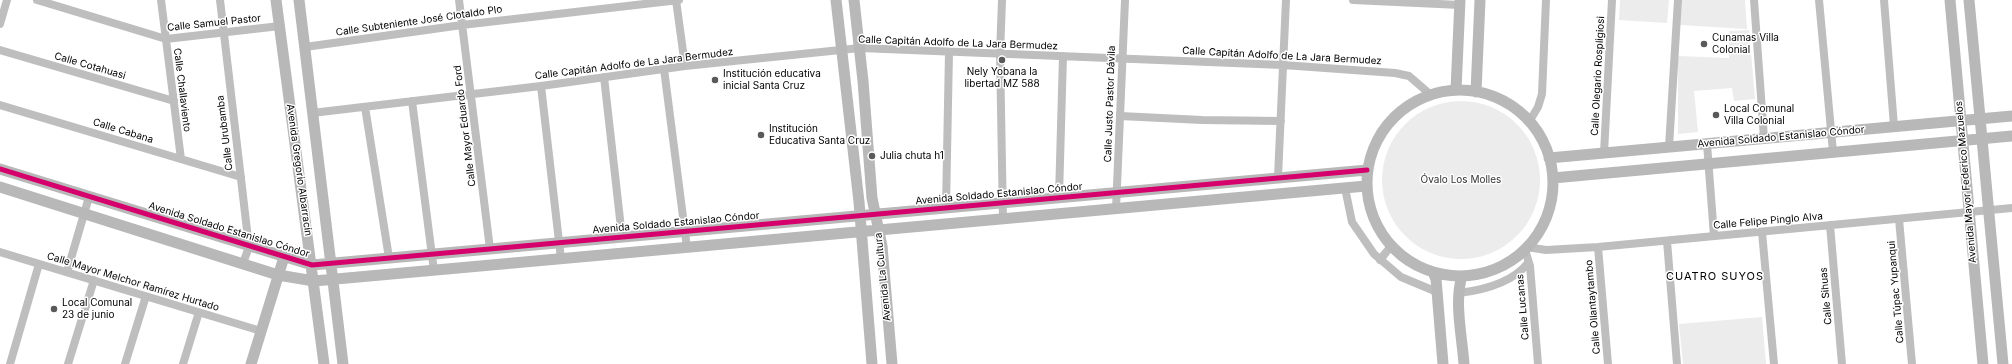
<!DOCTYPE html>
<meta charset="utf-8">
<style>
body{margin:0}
canvas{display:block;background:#fff}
</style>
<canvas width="2012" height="364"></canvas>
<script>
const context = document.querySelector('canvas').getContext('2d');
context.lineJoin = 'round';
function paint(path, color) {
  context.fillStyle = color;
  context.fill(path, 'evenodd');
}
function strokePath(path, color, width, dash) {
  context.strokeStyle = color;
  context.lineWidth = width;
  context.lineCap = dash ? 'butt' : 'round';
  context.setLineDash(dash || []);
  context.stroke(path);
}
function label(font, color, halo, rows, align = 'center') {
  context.font = font + ' Inter,sans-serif';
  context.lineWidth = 3;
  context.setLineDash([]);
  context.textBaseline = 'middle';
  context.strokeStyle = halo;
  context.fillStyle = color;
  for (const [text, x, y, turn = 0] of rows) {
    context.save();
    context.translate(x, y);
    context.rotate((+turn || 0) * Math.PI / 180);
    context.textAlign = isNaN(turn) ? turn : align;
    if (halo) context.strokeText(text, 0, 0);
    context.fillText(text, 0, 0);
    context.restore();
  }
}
paint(new Path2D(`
 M 1620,0 L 1669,0 L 1667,23 L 1619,20 Z
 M 1682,0 L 1745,0 L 1747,29 L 1680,25 Z
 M 1749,30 L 1755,99 L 1734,101 L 1732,88 L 1694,91 L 1698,132 L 1678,134 L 1678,56 L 1729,58 L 1729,31 Z
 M1382 180a79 79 0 1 1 158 0a79 79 0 1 1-158 0Z
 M 1762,317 L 1766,364 L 1683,364 L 1679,324 Z`), '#ececec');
strokePath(new Path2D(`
 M 37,0 L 166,39 L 280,26
 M 161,0 L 181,159
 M 220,0 L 249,247 L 243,263
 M 459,0 L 490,249
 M 676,0 L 685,66
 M 1002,0 L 1000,54 L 1003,219
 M 1353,0 L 1460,5
 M 1754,0 L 1764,138
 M 1819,0 L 1833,152
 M 1884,0 L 1894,126
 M 0,24 L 7,0
 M 305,47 L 462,25 L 679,0
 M 0,50 L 174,101
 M 664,69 L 687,248
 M 604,77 L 622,237
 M 541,86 L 561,259
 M 412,101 L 434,271
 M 0,105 L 241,177
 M 365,107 L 389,258
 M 312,113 L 541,86 L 685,66 L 860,48 L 1283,65 L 1395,73 L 1409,76 L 1431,95
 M 1120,116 L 1202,120 L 1281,121
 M 1529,122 L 1538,107 L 1542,94 L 1546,0
 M 1707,144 L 1714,236
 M 1669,147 L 1678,0
 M 1604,153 L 1612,0
 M 1278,177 L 1286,0
 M 1345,188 L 1352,222 L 1374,254 L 1401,277 L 1437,292
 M 1059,197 L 1063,56
 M 946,207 L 949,52
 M 1116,209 L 1125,0
 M 1899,219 L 1912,364
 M 1830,225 L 1842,364
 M 1762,232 L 1774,364
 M 1667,241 L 1677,364
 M 1527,247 L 1546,250 L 1598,247 L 2012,208
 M 1598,247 L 1608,364
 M 1525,250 L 1530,266 L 1538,364
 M 0,252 L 261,331
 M 1380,260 L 1391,246
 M 67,272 L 89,197
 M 1459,293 C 1484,290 1512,283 1528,263
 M 10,364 L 39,264
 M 68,364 L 94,280
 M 125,364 L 146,296
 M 183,364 L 199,312`), '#bebebe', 8);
strokePath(new Path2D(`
 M 276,0 L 324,364
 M 299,0 L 343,364
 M 836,0 L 859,202 L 872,364
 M 854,0 L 863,81 L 872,198 L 882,246 L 892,364
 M 1950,0 L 1983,364
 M 1969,0 L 2003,364
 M 1456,90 L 1460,0
 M1367 183a93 93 0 1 1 186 0a93 93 0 1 1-186 0Z
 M 1476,92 L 1480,0
 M 1549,158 L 2012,116
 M 0,169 L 312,265 L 1367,170
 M 1553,178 L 2012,136
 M 0,187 L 278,275 L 314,281 L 1366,186
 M 1433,272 L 1436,279 L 1443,364
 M 1462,276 C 1454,302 1462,336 1464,364
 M 251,364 L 284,257`), '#b8b8b8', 11);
strokePath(new Path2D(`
 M 0,169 L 312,265 L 1367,170`), '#d6006c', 5);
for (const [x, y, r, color] of [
 [1704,44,4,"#595959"],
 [1002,60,4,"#595959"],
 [715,80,4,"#595959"],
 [1716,115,4,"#595959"],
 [761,135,4,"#595959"],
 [872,156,4,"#595959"],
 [54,309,4,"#595959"]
]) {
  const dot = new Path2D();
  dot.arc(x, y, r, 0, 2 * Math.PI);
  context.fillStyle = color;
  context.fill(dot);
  strokePath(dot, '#fff', 1.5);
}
label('10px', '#000', '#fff', [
 ["Calle Subteniente José Clotaldo Plo",419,21,-8],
 ["Calle Samuel Pastor",214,23,-6],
 ["Calle Capitán Adolfo de La Jara Bermudez",958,43,2],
 ["Calle Capitán Adolfo de La Jara Bermudez",1282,56,3],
 ["Calle Capitán Adolfo de La Jara Bermudez",634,64,-7],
 ["Calle Cotahuasi",90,66,16],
 ["Calle Olegario Rospligiosi",1598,76,-87],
 ["Calle Challaviento",182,90,83],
 ["Calle Justo Pastor Dávila",1110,104,-88],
 ["Calle Mayor Eduardo Ford",465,126,-97],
 ["Calle Cabana",123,131,17],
 ["Calle Urubamba",225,133,-97],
 ["Avenida Soldado Estanislao Cóndor",1781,137,-5],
 ["Avenida Gregorio Albarracín",299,170,82],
 ["Avenida Mayor Federico Mazuelos",1966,182,-95],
 ["Avenida Soldado Estanislao Cóndor",999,194,-5],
 ["Calle Felipe Pinglo Alva",1768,221,-5],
 ["Avenida Soldado Estanislao Cóndor",676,223,-5],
 ["Avenida Soldado Estanislao Cóndor",229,230,17],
 ["Avenida La Cultura",883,277,-96],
 ["Calle Mayor Melchor Ramírez Hurtado",133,282,17],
 ["Calle Túpac Yupanqui",1896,292,-95],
 ["Calle Sihuas",1826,296,-95],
 ["Calle Lucanas",1523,307,-95],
 ["Calle Ollantaytambo",1593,307,-95]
]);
label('10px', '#000', '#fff', [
 ["Cunamas Villa",1712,38],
 ["Colonial",1712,50],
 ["Nely Yobana la",1002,72,"center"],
 ["libertad MZ 588",1002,84,"center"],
 ["Institución educativa",723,74],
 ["inicial Santa Cruz",723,86],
 ["Local Comunal",1724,109],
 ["Villa Colonial",1724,121],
 ["Institución",769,129],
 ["Educativa Santa Cruz",769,141],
 ["Julia chuta h1",880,156],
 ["Local Comunal",62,303],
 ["23 de junio",62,315]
], 'left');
label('10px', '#333', '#fff', [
 ["Óvalo Los Molles",1461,180]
]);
context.letterSpacing = '1px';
label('11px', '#000', '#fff', [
 ["CUATRO SUYOS",1715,277]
]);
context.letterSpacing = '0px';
</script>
